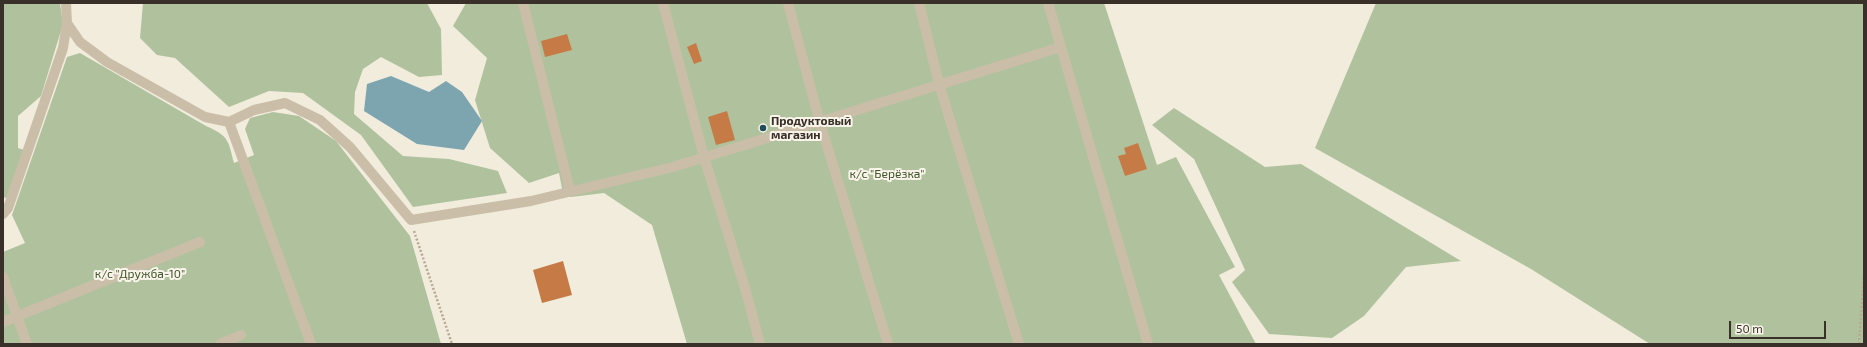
<!DOCTYPE html>
<meta charset="utf-8">
<style>
body{margin:0}
#map{position:relative;width:1867px;height:347px;overflow:hidden;background:#f2ecdd;font-family:"Exo 2",sans-serif}
canvas{display:block}
.frame{position:absolute;inset:0;border:4px solid #383029;pointer-events:none}
.scale{position:absolute;left:1729px;top:321px;width:97px;height:18px;box-sizing:border-box;border:2px solid #383029;border-top:0;padding-left:5px;font-size:12px;line-height:14px;white-space:nowrap;color:#383029;-webkit-text-stroke:3px #faf5ea;paint-order:stroke}
</style>
<div id="map">
<canvas width="1867" height="347"></canvas>
<div class="frame"></div>
<div class="scale">50 m</div>
</div>
<script>
const context = document.querySelector('canvas').getContext('2d');
context.lineJoin = 'round';
function paint(path, color) {
  context.fillStyle = color;
  context.fill(path, 'evenodd');
}
function strokePath(path, color, width, dash) {
  context.strokeStyle = color;
  context.lineWidth = width;
  context.lineCap = dash ? 'butt' : 'round';
  context.setLineDash(dash || []);
  context.stroke(path);
}
function label(font, color, halo, rows, align = 'center') {
  context.font = font + ' "Exo 2",sans-serif';
  context.lineWidth = 4;
  context.setLineDash([]);
  context.textBaseline = 'middle';
  context.strokeStyle = halo;
  context.fillStyle = color;
  for (const [text, x, y, turn = 0] of rows) {
    context.save();
    context.translate(x, y);
    context.rotate((+turn || 0) * Math.PI / 180);
    context.textAlign = isNaN(turn) ? turn : align;
    if (halo) context.strokeText(text, 0, 0);
    context.fillText(text, 0, 0);
    context.restore();
  }
}
paint(new Path2D(`
 M 3,3 L 60,3 L 63,24 L 41,96 L 18,116 L 18,148 L 27,151 L 9,199 L 3,197 Z
 M 143,3 L 427,3 L 441,29 L 442,75 L 419,77 L 381,57 L 363,69 L 355,92 L 354,114 L 403,156 L 449,159 L 498,171 L 507,193 L 413,207 L 361,135 L 303,93 L 269,91 L 229,107 L 175,58 L 157,55 L 140,38 Z
 M 466,3 L 1104,3 L 1157,165 L 1176,157 L 1235,267 L 1219,275 L 1256,344 L 687,344 L 652,225 L 604,193 L 571,197 L 563,193 L 559,173 L 529,183 L 490,148 L 475,100 L 487,58 L 453,26 Z
 M 1376,3 L 1864,3 L 1864,344 L 1650,344 L 1531,269 L 1315,148 Z
 M 80,53 L 206,126 C 229,136 228,140 234,163 L 254,155 L 245,129 L 250,118 L 273,112 L 299,116 L 336,141 L 410,236 L 441,344 L 3,344 L 3,252 L 25,243 L 12,215 L 67,57 Z
 M 1174,108 L 1265,167 L 1301,164 L 1461,261 L 1406,267 L 1364,316 L 1332,338 L 1269,334 L 1232,282 L 1245,270 L 1194,159 L 1152,125 Z`), '#afc29d');
paint(new Path2D(`
 M 391,76 L 429,92 L 446,81 L 462,92 L 482,121 L 464,150 L 417,144 L 364,111 L 367,84 Z`), '#7ca5b0');
paint(new Path2D(`
 M 567,34 L 572,50 L 545,57 L 541,41 Z
 M 696,43 L 702,61 L 694,64 L 687,47 Z
 M 727,111 L 735,140 L 716,145 L 708,117 Z
 M 1138,143 L 1147,169 L 1125,176 L 1118,156 L 1126,154 L 1124,148 Z
 M 563,261 L 572,295 L 542,303 L 533,270 Z`), '#c67b47');
strokePath(new Path2D(`
 M 414,231 L 452,344
 M 1859,344 L 1864,276`), '#b7a893', 2.5, [2, 2]);
strokePath(new Path2D(`
 M 523,3 L 570,191
 M 663,3 L 704,157 L 745,288 L 760,344
 M 788,3 L 820,123 L 888,344
 M 919,3 L 939,84 L 1019,344
 M 1048,3 L 1148,344
 M 67,23 L 80,42 L 107,62 L 205,117 L 229,122 L 254,110 L 285,103 L 320,120 L 350,147 L 411,220 L 531,201 L 673,167 L 1061,47
 M 229,122 L 311,344
 M 3,214 L 8,208 L 63,48 L 67,23 L 66,3
 M 3,277 L 27,344
 M 3,322 L 200,242
 M 220,344 L 241,335`), '#cbbea9', 10);
for (const [x, y, r, color] of [
 [763,128,4,"#1e4c5a"]
]) {
  const dot = new Path2D();
  dot.arc(x, y, r, 0, 2 * Math.PI);
  context.fillStyle = color;
  context.fill(dot);
  strokePath(dot, '#faf5ea', 1.5);
}
label('bold 12px', '#383029', '#faf5ea', [
 ["Продуктовый",771,121],
 ["магазин",771,135]
], 'left');
label('12px', '#40562c', '#faf5ea', [
 ["к/с \"Берёзка\"",887,174],
 ["к/с \"Дружба-10\"",140,274]
]);
</script>
